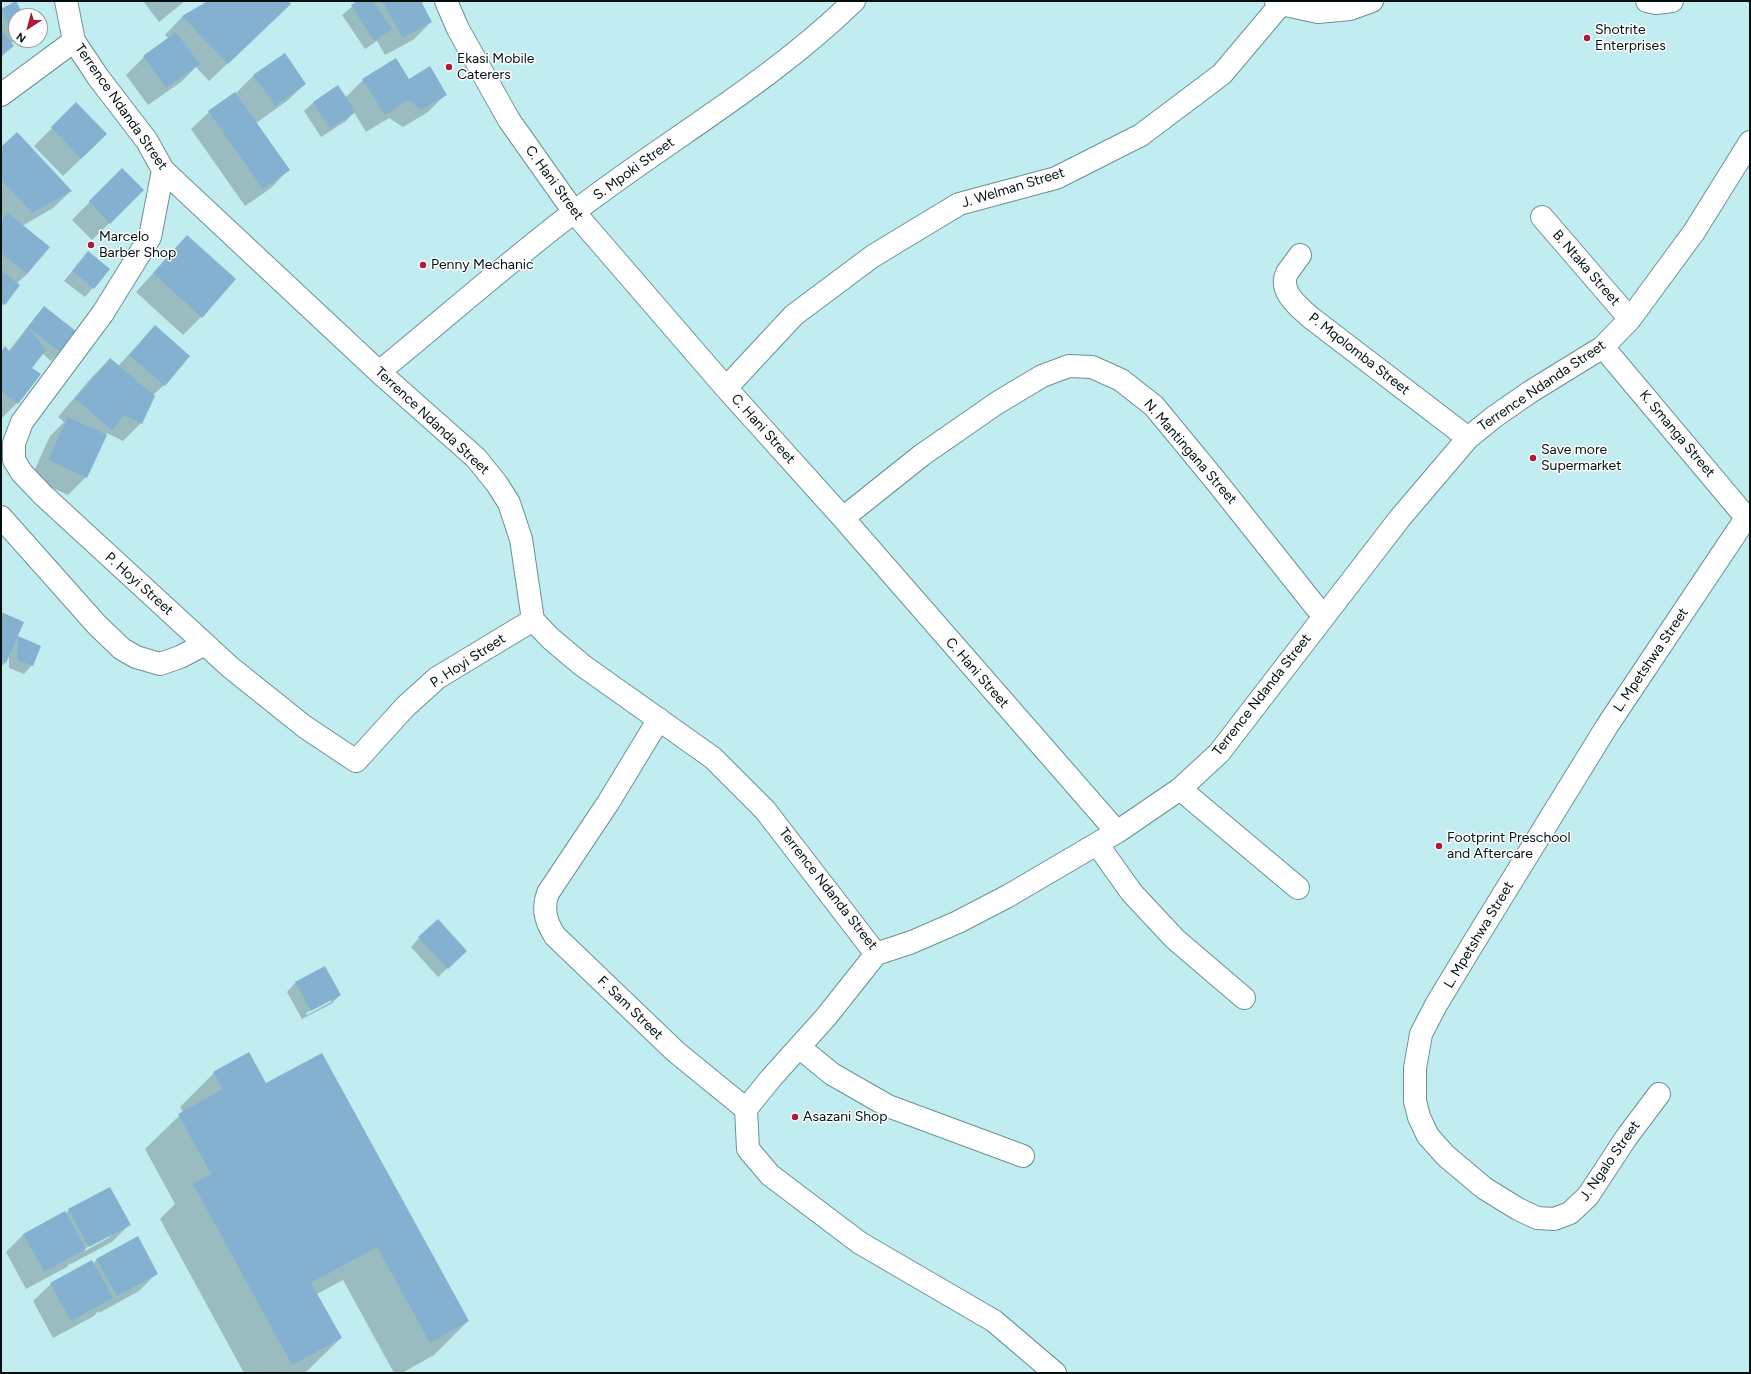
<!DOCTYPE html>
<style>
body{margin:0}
#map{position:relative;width:1751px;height:1374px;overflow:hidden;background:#c1ecf0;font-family:Figtree,sans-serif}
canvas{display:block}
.frame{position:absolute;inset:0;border:2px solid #020f10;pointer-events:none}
.north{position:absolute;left:8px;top:8px;width:40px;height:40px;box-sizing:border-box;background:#fff;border:1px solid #9a9f9f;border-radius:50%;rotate:216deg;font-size:11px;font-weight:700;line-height:16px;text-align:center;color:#020f10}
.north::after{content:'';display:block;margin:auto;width:14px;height:18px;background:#ae1a38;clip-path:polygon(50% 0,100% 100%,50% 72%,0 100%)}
</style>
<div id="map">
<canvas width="1751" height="1374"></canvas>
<div class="frame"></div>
<div class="north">N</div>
</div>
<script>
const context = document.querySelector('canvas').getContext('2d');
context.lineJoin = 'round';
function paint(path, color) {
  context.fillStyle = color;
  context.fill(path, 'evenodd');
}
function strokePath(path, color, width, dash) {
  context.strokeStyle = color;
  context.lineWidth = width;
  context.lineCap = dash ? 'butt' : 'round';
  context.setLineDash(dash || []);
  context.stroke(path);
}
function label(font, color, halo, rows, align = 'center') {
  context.font = font + ' Figtree,sans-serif';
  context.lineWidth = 3;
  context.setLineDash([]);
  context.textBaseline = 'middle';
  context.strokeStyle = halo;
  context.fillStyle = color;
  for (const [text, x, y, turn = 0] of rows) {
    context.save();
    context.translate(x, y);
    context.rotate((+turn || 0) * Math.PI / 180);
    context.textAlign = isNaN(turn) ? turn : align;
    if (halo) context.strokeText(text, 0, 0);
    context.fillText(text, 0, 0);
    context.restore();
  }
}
paint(new Path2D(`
 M 143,1 L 185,1 L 159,22 Z
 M 210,1 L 287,1 L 272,21 L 209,81 L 196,67 L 181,82 L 148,105 L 126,75 L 144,57 L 169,39 L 165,35 L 182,17 Z
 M 359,1 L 372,1 L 373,3 L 376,1 L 419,1 L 431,22 L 413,40 L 385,55 L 377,41 L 365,49 L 342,15 Z
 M 2,9 L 23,16 L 16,16 L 16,36 L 11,39 L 12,40 L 16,38 L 18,40 L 11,43 L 13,46 L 1,57 Z
 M 254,75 L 305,84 L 287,101 L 256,123 L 288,170 L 271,188 L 245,206 L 191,129 L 209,112 L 235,94 Z
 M 363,80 L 409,80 L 446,94 L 428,112 L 403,127 L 389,118 L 366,132 L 354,112 L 346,121 L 321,137 L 304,111 L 313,103 L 338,87 L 345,98 Z
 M 76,104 L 88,152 L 63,176 L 34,146 Z
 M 1,148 L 71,191 L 53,208 L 22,226 L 27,274 L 17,283 L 1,308 L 1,221 L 3,219 L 1,216 Z
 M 122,169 L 143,190 L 92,240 L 72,220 Z
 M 187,236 L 201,317 L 183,335 L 136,292 Z
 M 88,252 L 109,269 L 85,297 L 64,281 Z
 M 45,307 L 60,352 L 51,361 L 42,353 L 31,368 L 17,403 L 1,419 L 1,352 L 5,348 L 8,352 L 36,316 Z
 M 155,327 L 164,385 L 153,395 L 141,423 L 123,441 L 107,433 L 86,477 L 68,495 L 31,478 L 50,436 L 64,422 L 58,417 L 92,377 L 110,359 L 118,366 Z
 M 1,613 L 17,637 L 40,646 L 32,665 L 24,674 L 9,668 L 9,654 L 6,662 L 1,667 Z
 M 419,938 L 457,959 L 438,977 L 411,947 Z
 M 325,967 L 340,995 L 331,1004 L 302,1019 L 287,992 L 295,983 ZM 331,999 L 331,1002 L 307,1015 L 306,1013 Z
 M 214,1073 L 266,1084 L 468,1321 L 434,1355 L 402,1373 L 394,1373 L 343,1280 L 317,1294 L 341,1338 L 306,1372 L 244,1373 L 160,1219 L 175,1204 L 145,1149 L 183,1112 L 180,1107 Z
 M 69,1210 L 130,1224 L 112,1242 L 71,1264 L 70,1263 L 67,1267 L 26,1289 L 6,1252 L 24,1234 L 65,1214 ZM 110,1235 L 110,1237 L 85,1251 L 84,1249 Z
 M 97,1259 L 157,1273 L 139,1291 L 99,1313 L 98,1311 L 94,1316 L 53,1338 L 33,1301 L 51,1284 L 93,1264 Z`), '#0003');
paint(new Path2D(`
 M 16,1 L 24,16 L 16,16 L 16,38 L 1,9 Z
 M 208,1 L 288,1 L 291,4 L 228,64 L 182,16 Z
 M 357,1 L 373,1 L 392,29 L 374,41 L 351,5 Z
 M 382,1 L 421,1 L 432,22 L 403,38 Z
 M 1,29 L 14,46 L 1,56 Z
 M 176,32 L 200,64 L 166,88 L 143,56 Z
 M 285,53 L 306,84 L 275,106 L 253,75 Z
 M 396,58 L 409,79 L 430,66 L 447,95 L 421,110 L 408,100 L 385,115 L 362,79 Z
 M 338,85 L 356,112 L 330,129 L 313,102 Z
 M 235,92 L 290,170 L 263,189 L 208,111 Z
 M 76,102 L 107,134 L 81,159 L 51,127 Z
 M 17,132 L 72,191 L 32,213 L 1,180 L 1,147 Z
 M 122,168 L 144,190 L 110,224 L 89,201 Z
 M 8,213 L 50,247 L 27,274 L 1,253 L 1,221 Z
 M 187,235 L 236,279 L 202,318 L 153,273 Z
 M 88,251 L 110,269 L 94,289 L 72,271 Z
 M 1,270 L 20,285 L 5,305 L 1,302 Z
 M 44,306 L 77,332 L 61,353 L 28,327 L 46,350 L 32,368 L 41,374 L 18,404 L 1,391 L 1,352 L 5,346 L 10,352 L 28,327 Z
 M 155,325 L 190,356 L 165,386 L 129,355 Z
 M 110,358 L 155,396 L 142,424 L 124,415 L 112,430 L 75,399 Z
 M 68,417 L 107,435 L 87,478 L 48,460 Z
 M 1,612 L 24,622 L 6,663 L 1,660 Z
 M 18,636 L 41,646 L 33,666 L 17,660 Z
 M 438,919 L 467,951 L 448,969 L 418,937 Z
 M 325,966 L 341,995 L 311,1011 L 295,982 Z
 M 249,1052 L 266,1083 L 322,1053 L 469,1321 L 430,1343 L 377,1247 L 311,1283 L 342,1338 L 292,1365 L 193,1184 L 211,1174 L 178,1114 L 223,1089 L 213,1072 Z
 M 110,1187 L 131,1225 L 89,1247 L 68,1209 Z
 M 65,1211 L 86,1249 L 44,1272 L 23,1234 Z
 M 138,1236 L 158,1274 L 117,1296 L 96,1259 Z
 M 92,1260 L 113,1298 L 71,1321 L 50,1283 Z`), '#84b1cf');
const minor = new Path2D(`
 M 66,1 L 74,41 L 98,77 L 147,141 L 163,170 L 379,372 L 476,458 L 497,484 L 509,503 L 521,539 L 533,620 L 550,638 L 582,665 L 713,758 L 765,810 L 876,954 L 912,942 L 958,922 L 1008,896 L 1117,832 L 1180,789 L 1219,753 L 1400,518 L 1468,438 L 1494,417 L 1530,392 L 1603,347 L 1630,319 L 1694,232 L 1750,142
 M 446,1 L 458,29 L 509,120 L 574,212 L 726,388 L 843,518 L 1117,832
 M 1276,1 L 1281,4 L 1318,12 L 1350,9 L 1372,1
 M 1647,1 L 1656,3 L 1672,1
 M 1,95 L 74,41
 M 163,170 L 150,237 L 103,313 L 22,422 L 14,443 L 14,460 L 22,473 L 43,495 L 230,667 L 305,727 L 356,761 L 405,707 L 437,678 L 533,620
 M 1542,217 L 1630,319
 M 1300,255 C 1296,261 1291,267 1287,273 C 1278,291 1299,307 1310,317 L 1468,438
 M 1603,347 L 1750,522
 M 379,372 C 444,319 507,263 574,212 C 666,141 770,83 854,1
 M 726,388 L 794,315 L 873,256 L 959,204 L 1056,178 L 1141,135 L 1222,74 L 1281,4
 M 1,517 L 97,625 L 122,649 L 136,657 L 160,664 L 180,657 L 205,644
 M 843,518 L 922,455 L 997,403 L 1042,376 L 1069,366 L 1092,367 L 1121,380 L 1154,406 L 1215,480 L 1323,616
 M 659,719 L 608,803 L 548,893 C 542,909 546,922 555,936 L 676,1052 L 746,1109 L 772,1077 L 826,1017 L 876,954
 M 1180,789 L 1298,888
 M 1097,844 L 1132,893 L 1175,939 L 1244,998
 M 799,1047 L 832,1074 L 888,1106 L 1023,1156
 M 1659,1094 L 1626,1138 L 1588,1196 L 1570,1213 L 1554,1219 L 1537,1218 L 1518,1209 L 1484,1188 L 1446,1156 L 1428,1136 L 1419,1117 L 1415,1101 L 1415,1068 L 1421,1034 L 1436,1005 L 1471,947 L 1607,726 L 1746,518
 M 746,1109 L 748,1149 L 770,1175 L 860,1243 L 994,1321 L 1055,1373`);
strokePath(minor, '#699295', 24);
strokePath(minor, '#fff', 22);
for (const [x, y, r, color] of [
 [1587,38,4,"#ae1a38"],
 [449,67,4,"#ae1a38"],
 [91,245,4,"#ae1a38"],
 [423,265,4,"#ae1a38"],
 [1533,458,4,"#ae1a38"],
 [1439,846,4,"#ae1a38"],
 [795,1117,4,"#ae1a38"]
]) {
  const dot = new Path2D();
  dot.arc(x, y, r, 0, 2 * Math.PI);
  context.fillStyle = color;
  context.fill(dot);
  strokePath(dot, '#fff', 1.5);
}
label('14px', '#020f10', '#fff', [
 ["Shotrite",1595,30],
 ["Enterprises",1595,46],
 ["Ekasi Mobile",457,59],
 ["Caterers",457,75],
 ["Marcelo",99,237],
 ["Barber Shop",99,253],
 ["Penny Mechanic",431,265],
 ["Save more",1541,450],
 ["Supermarket",1541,466],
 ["Footprint Preschool",1447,838],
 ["and Aftercare",1447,854],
 ["Asazani Shop",803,1117]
], 'left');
label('14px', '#020f10', '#fff', [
 ["Terrence Ndanda Street",121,107,55],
 ["S. Mpoki Street",634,169,-36],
 ["C. Hani Street",554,183,54],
 ["J. Welman Street",1013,188,-17],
 ["B. Ntaka Street",1586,268,49],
 ["P. Mqolomba Street",1359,354,38],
 ["Terrence Ndanda Street",1542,386,-34],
 ["Terrence Ndanda Street",432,421,43],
 ["C. Hani Street",763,429,48],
 ["K. Smanga Street",1677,434,50],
 ["N. Mantingana Street",1190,452,49],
 ["P. Hoyi Street",139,584,42],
 ["L. Mpetshwa Street",1651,660,-56],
 ["P. Hoyi Street",468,661,-33],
 ["C. Hani Street",977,673,49],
 ["Terrence Ndanda Street",1262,695,-52],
 ["Terrence Ndanda Street",828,889,52],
 ["L. Mpetshwa Street",1479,935,-59],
 ["F. Sam Street",630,1008,44],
 ["J. Ngalo Street",1610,1161,-55]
]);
</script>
